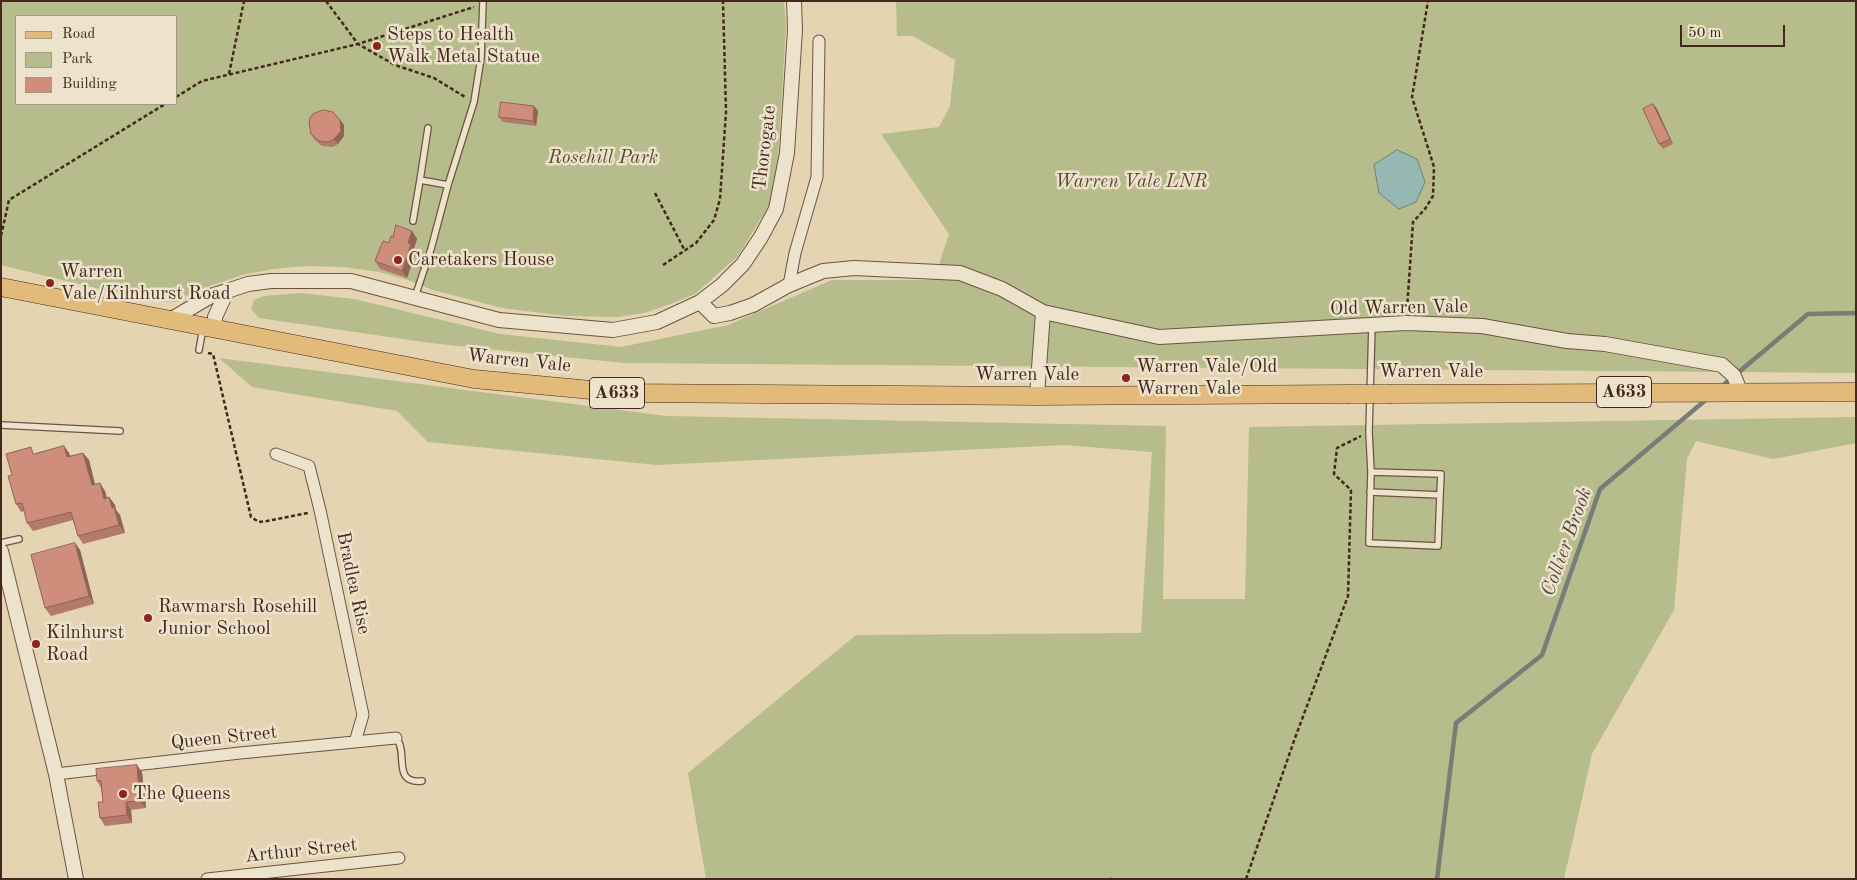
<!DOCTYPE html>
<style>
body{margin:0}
#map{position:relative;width:1857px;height:880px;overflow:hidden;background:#e4d4b2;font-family:"Old Standard TT",serif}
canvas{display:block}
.frame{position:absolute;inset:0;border:2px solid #45281d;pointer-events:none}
.legend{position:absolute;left:15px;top:15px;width:162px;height:90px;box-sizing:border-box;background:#ede3cd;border:1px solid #aa9887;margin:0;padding:6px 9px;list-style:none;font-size:15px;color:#45281d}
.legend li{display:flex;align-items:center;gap:10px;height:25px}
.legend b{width:25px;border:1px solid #aa9887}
.scale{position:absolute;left:1680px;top:25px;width:105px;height:22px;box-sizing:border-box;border:2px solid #45281d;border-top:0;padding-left:6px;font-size:15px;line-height:18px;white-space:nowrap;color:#45281d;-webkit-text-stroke:4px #ede3cd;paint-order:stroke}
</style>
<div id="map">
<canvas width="1857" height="880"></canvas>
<div class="frame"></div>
<ul class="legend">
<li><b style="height:6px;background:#e2ba79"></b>Road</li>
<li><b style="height:14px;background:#b6bc8b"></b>Park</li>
<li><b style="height:14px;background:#cf8e7c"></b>Building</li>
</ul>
<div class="scale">50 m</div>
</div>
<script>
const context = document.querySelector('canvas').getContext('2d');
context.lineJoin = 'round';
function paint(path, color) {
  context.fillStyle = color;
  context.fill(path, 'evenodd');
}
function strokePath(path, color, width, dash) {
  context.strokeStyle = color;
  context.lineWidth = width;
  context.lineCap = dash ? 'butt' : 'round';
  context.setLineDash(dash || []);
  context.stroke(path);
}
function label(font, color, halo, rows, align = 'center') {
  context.font = font + ' "Old Standard TT",serif';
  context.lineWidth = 5;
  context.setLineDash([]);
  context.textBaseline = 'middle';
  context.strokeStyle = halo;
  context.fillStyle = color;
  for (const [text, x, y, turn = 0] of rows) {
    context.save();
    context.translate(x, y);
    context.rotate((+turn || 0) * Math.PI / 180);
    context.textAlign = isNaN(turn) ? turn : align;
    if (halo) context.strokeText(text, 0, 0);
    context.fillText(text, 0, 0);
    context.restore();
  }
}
paint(new Path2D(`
 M 1,1 L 784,1 L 786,27 L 778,158 L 770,204 L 738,256 L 695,294 L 668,305 L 644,313 L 618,317 L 565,316 L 502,308 L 433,290 L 408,280 L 379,272 L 344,267 L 307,266 L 273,269 L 242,275 L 204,288 L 174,302 L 163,302 L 103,290 L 1,265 ZM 16,16 L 176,16 L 176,104 L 16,104 Z
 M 896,1 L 1856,1 L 1856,373 L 624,363 L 430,343 L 259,318 L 251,309 L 254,300 L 264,296 L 300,293 L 354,299 L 500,334 L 621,347 L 728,325 L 832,280 L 940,280 L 940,261 L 949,234 L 881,134 L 939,127 L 950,106 L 955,60 L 913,36 L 897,36 Z
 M 219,358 L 666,416 L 1166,426 L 1163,599 L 1245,599 L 1249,427 L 1856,417 L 1856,443 L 1773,459 L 1696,441 L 1687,459 L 1674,610 L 1592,754 L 1564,879 L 706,879 L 688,773 L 856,635 L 1141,633 L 1152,452 L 1064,445 L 657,465 L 428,442 L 397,411 L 252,387 Z`), '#b6bc8b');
const water = new Path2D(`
 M 1397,150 L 1417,159 L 1425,182 L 1416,202 L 1399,209 L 1379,193 L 1374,165 Z`);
paint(water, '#97b7b3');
strokePath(water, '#767e77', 1);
strokePath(new Path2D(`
 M 1721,387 L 1808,314 L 1856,313
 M 1437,879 L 1456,723 L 1542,655 L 1600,489 L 1708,398`), '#767e77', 4.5);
const service = new Path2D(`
 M 448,185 L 474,102 L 481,58 L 483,1
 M 413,221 L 420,180
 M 415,297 L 431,249 L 448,185 L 420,180 L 428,128
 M 199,350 L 203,328
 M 1,425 L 120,431
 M 1371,472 L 1369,432 L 1372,325
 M 1370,492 L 1440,495 L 1441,474 L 1371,472 L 1369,543 L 1438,546 L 1440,495
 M 1,543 L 19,539
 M 396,738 C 409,752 391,784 422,781`);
const minor = new Path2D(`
 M 789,285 L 795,253 L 817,177 L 819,41
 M 276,454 L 309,466 L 320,510 L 363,715 L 355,742
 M 56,774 L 240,753 L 396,738
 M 207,879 L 399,858`);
const tertiary = new Path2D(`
 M 700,302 L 714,316 L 730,313 L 753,305 L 789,285 L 823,271 L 854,268 L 960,273 L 1002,289 L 1043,312 L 1159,337 L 1406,323 L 1482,326 L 1567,341 L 1605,344 L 1722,365 L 1734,376 L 1740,391
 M 170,320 L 211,296 L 227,291
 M 215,328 L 215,317 L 227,291 L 248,284 L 271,281 L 351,281 L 499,320 L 613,330 L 657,322 L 700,302 L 722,285 L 743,264 L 761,237 L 776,209 L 787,153 L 795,30 L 794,1
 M 1037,396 L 1043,312
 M 1,551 L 56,774 L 76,879`);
const primary = new Path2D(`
 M 1,287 L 474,379 L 623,393 L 1037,396 L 1346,394
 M 1391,394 L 1856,392`);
strokePath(service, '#6d5342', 8);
strokePath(minor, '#6d5342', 13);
strokePath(tertiary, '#6d5342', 16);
strokePath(primary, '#45281d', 19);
strokePath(new Path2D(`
 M 326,1 L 358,44 L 395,65 L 434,78 L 465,97
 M 229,74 L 244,1
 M 176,97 L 202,81 L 358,44 L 474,7
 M 655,193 L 685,251
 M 1,236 L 9,200 L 165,104
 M 663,265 L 696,243 L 714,220 L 720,199 L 726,112 L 723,1
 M 1407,309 L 1413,222 L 1425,209 L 1433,196 L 1434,167 L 1412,97 L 1428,1
 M 208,353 L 213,354 L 251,517 L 259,522 L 267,521 L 308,513
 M 1110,879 L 1112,879
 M 1246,879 L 1295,738 L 1348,596 L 1351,490 L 1334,474 L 1337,448 L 1361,436`), '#45281d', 2.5, [4, 2.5]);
strokePath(service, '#ede3cd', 5.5);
strokePath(minor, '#ede3cd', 11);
strokePath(tertiary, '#ede3cd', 14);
strokePath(primary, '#e2ba79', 18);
const primaryBridge = new Path2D(`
 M 1346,394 L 1391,394`);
strokePath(primaryBridge, '#45281d', 19, []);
strokePath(primaryBridge, '#e2ba79', 18);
paint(new Path2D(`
 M 1653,104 L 1657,109 L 1673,144 L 1663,149 L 1659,144 Z
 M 538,111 L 536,126 L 503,122 L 499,117 Z
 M 340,120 L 344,125 L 344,136 L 338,144 L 333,147 L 322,146 L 314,139 L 311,134 Z
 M 412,231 L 417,239 L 414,248 L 416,251 L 407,278 L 380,269 L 375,261 L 393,237 Z
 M 64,446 L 69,453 L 70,456 L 83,453 L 89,460 L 95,484 L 105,491 L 107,498 L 109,497 L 115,505 L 116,510 L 120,515 L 125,533 L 83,544 L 78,536 L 73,520 L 33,531 L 27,523 L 24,511 L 21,512 L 16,504 L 12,475 L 36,453 Z
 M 75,543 L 80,550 L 94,604 L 51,616 L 45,608 Z
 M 142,772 L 146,808 L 131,810 L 132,823 L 105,826 L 100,818 L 103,802 L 101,788 L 97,781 Z`), '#b27a6b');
paint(new Path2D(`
 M 1653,104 L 1657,109 L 1673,144 L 1670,139 Z
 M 534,106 L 538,111 L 536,126 L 533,121 Z
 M 340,120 L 344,125 L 344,136 L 338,144 L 334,139 Z
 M 412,231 L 417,239 L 414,248 L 416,251 L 407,278 L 402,271 L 408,243 Z
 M 64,446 L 69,453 L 73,465 L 67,457 Z
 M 83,453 L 89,460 L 97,493 L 92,485 Z
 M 100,483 L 105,491 L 109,506 L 104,499 Z
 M 109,497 L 115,505 L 116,510 L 120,515 L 125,533 L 119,525 L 112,508 Z
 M 75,543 L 80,550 L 94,604 L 89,596 Z
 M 137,765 L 142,772 L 146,808 L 140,801 Z
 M 126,802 L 131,810 L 132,823 L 127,815 Z`), '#916357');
const building = new Path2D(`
 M 501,102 L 534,106 L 533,121 L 499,117 Z
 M 1653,104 L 1670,139 L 1659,144 L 1643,109 Z
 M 323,110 L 333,112 L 340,120 L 341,131 L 334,139 L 329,142 L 319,141 L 311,134 L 309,123 L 310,118 L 313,114 Z
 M 396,225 L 412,231 L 408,243 L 411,244 L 402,271 L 375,261 L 383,241 L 389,243 L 391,236 L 393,237 Z
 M 64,446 L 67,457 L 83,453 L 92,485 L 100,483 L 104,499 L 109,497 L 112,508 L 114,507 L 119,525 L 78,536 L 71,512 L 27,523 L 22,503 L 16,504 L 8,476 L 12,475 L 6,454 L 31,447 L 33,454 Z
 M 75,543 L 89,596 L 45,608 L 31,555 Z
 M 137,765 L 140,801 L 126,802 L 127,815 L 100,818 L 98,802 L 103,802 L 101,780 L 97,781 L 96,769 Z`);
paint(building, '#cf8e7c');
strokePath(building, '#916357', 1);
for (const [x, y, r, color] of [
 [377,46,5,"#8f2418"],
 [398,260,5,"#8f2418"],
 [50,283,5,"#8f2418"],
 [1126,378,5,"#8f2418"],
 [148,618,5,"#8f2418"],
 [36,644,5,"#8f2418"],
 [123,794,5,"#8f2418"]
]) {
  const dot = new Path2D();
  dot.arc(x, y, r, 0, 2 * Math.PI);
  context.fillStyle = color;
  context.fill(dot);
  strokePath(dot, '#ede3cd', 2);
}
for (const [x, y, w] of [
 [1624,392,55],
 [617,393,55]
]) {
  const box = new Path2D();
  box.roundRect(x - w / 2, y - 15.5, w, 31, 4);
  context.fillStyle = '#ede3cd';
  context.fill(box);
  strokePath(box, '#45281d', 1);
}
label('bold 18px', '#45281d', null, [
 ["A633",1624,392],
 ["A633",617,393]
]);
label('19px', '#45281d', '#ede3cd', [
 ["Steps to Health",387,35],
 ["Walk Metal Statue",387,57],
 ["Caretakers House",408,260],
 ["Warren",60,272],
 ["Vale/Kilnhurst Road",60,294],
 ["Warren Vale/Old",1136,367],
 ["Warren Vale",1136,389],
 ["Rawmarsh Rosehill",158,607],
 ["Junior School",158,629],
 ["Kilnhurst",46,633],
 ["Road",46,655],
 ["The Queens",133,794]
], 'left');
label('19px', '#45281d', '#ede3cd', [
 ["Thorogate",765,148,-83],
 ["Old Warren Vale",1399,308,-1],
 ["Warren Vale",519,361,6],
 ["Warren Vale",1431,372],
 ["Warren Vale",1027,375],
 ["Bradlea Rise",353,583,78],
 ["Queen Street",224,738,-6],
 ["Arthur Street",301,851,-6]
]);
label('italic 19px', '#5c4633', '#ede3cd', [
 ["Rosehill Park",603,158],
 ["Warren Vale LNR",1131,182]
]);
label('italic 20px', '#55453b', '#ede3cd', [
 ["Collier Brook",1567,542,-70]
]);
</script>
